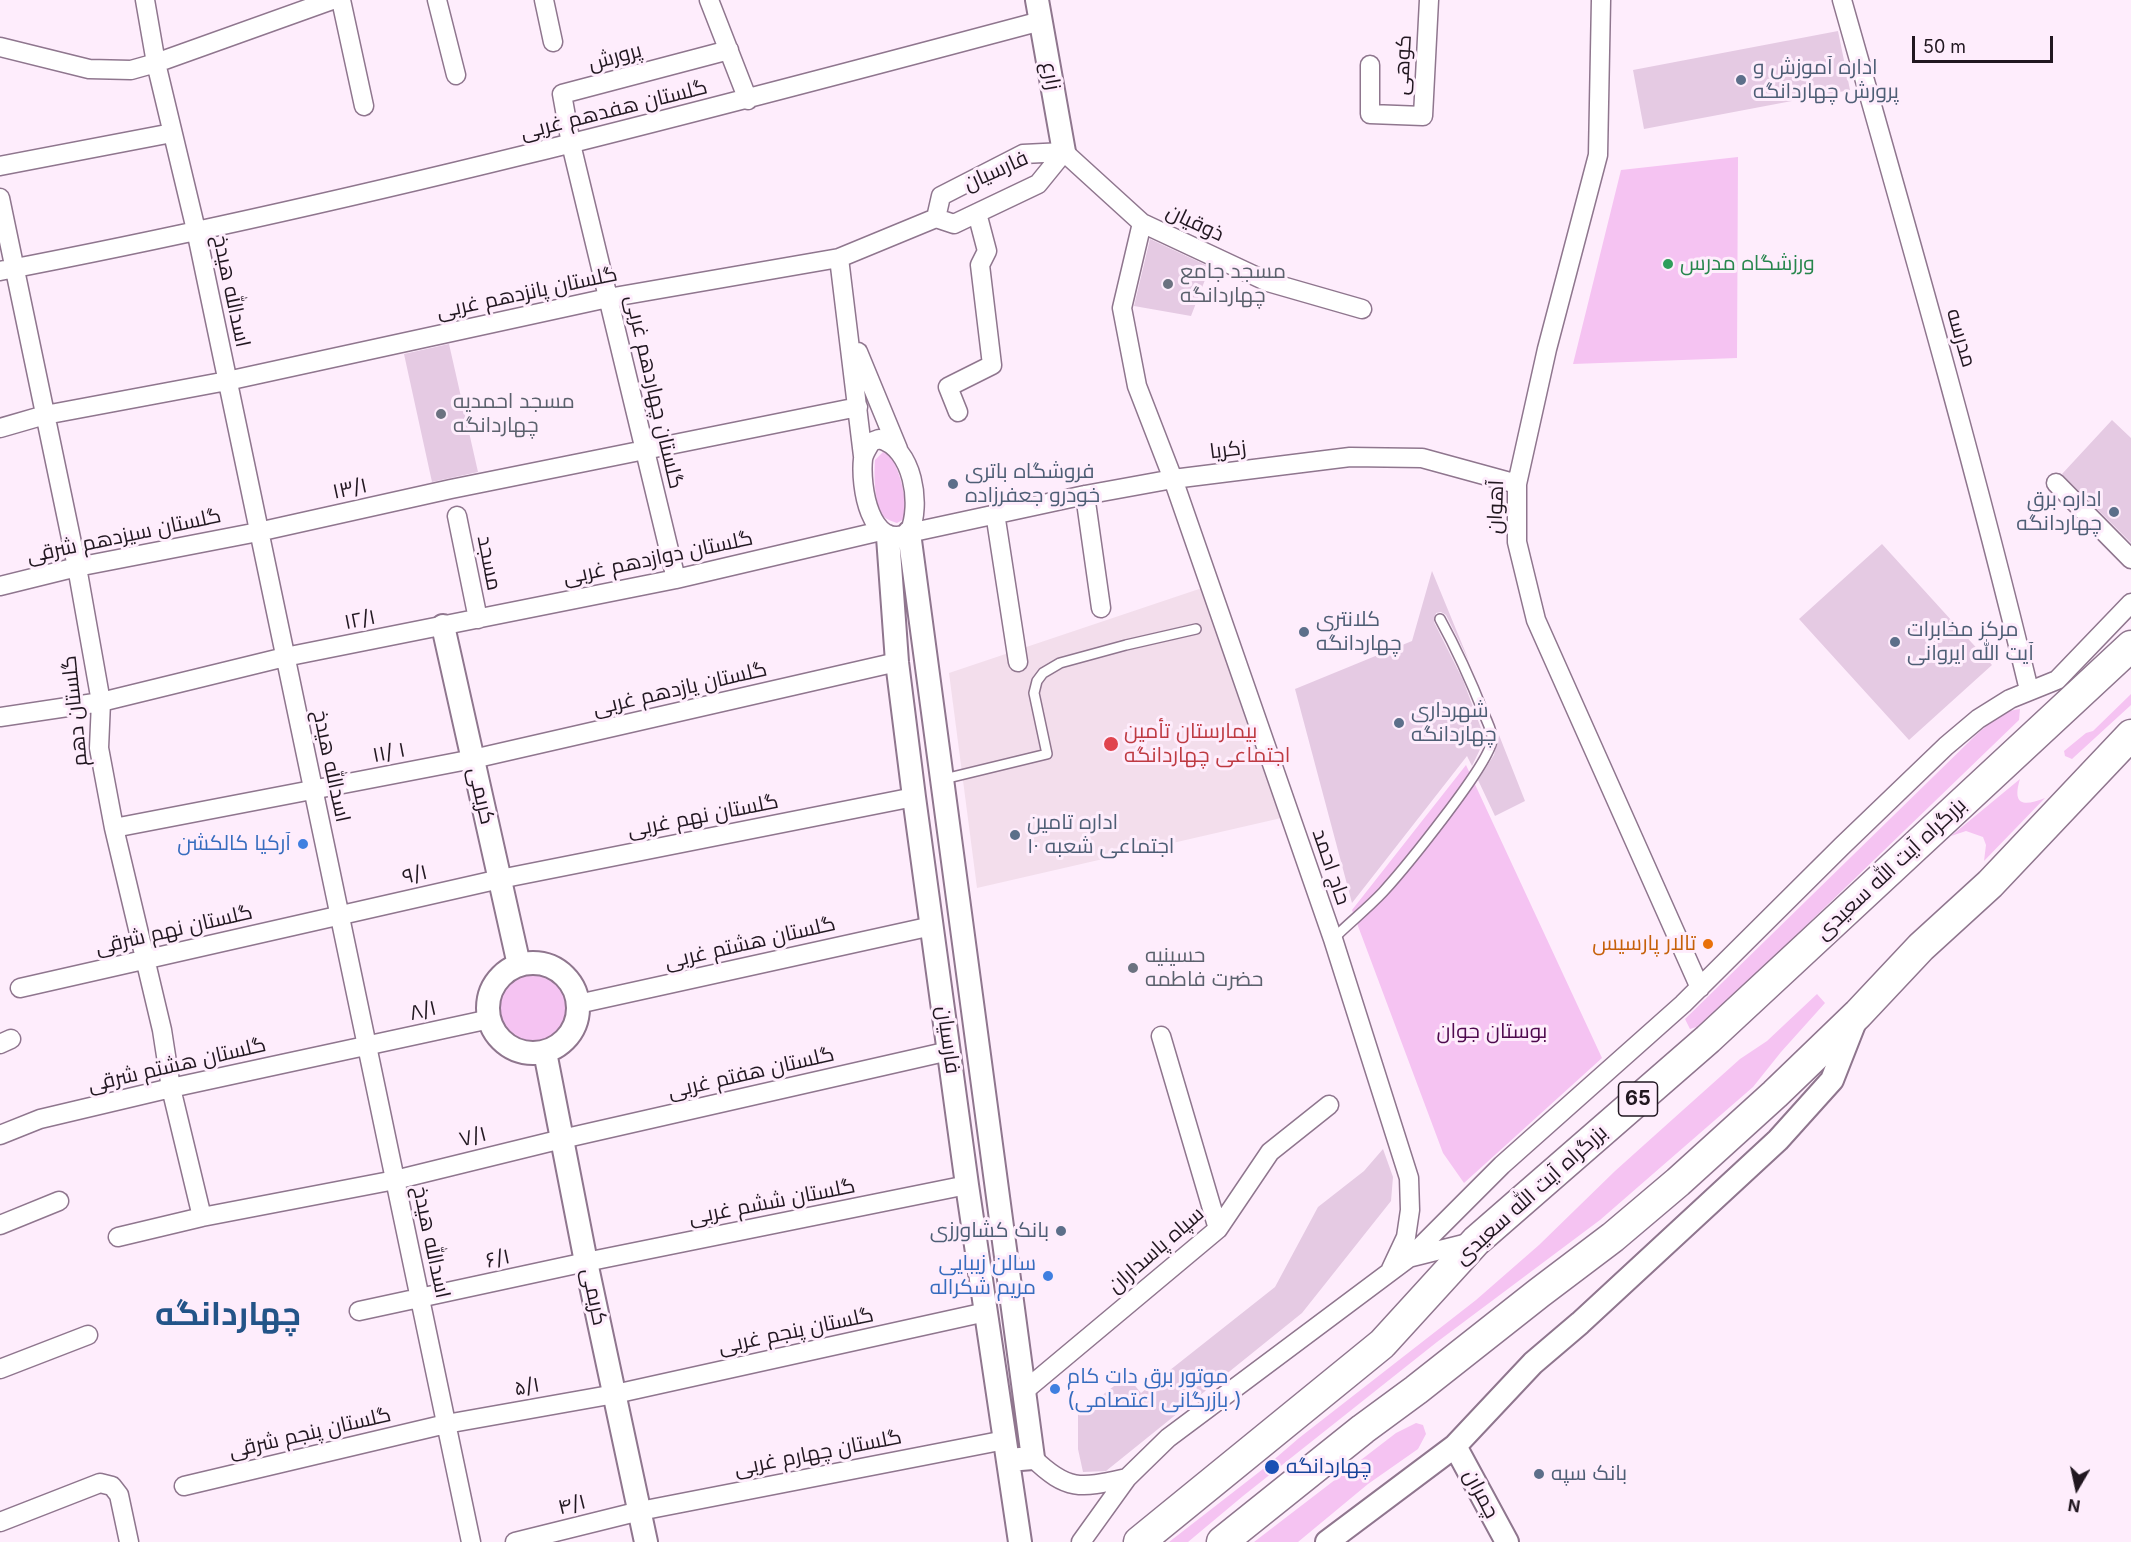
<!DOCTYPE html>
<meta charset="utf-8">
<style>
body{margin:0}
#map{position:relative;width:2131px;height:1542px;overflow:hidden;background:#feedfc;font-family:Inter,sans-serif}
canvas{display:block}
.north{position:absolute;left:2047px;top:1458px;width:60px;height:60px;-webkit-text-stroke:4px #feedfc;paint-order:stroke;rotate:189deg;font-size:16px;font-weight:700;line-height:24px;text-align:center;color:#211720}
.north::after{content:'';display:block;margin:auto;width:21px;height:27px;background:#211720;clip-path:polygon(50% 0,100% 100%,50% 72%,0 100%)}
.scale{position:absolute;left:1912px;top:36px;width:141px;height:27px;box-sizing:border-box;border:3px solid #211720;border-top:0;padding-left:8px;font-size:18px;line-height:21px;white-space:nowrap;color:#211720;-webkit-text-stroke:4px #feedfc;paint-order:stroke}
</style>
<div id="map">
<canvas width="2131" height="1542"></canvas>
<div class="north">N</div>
<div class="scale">50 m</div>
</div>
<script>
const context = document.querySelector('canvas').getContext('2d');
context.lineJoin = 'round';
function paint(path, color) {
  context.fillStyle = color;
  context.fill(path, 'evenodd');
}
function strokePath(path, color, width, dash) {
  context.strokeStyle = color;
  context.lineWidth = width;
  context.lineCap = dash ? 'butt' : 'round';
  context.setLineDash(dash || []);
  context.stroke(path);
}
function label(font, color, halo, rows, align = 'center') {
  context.font = font + ' Inter,Cairo,sans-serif';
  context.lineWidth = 6;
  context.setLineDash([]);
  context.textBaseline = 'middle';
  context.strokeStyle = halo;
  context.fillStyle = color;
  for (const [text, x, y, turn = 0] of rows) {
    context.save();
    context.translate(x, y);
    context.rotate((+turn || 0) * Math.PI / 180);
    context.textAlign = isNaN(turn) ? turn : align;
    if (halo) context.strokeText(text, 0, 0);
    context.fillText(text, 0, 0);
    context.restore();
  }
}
paint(new Path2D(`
 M 1208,586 L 1290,816 L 977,888 L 949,673 Z`), '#f3deec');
paint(new Path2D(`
 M 1738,157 L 1737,358 L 1573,364 L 1621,170 Z
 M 883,452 L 891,455 C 901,477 907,495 904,519 L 897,523 C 892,521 888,520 884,517 C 874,505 874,475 875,460 Z
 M 2131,694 L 2131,705 L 2072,759 L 2065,756 L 2064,751 L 2086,733 L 2093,731 Z
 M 2020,709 L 2019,720 L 1703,1025 L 1690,1029 L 1685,1019 L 1976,735 C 1990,723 2001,711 2020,709 Z
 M 1466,765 L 1602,1058 L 1464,1183 L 1443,1153 L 1352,910 Z
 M 2020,779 C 2012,805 2023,807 2045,798 L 1984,861 L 1986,845 L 1983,837 L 1966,831 L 1951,836 Z
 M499 1009a34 34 0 1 1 68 0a34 34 0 1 1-68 0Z
 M 1817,994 L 1825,1003 L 1781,1052 L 1753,1087 L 1600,1220 L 1437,1342 L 1243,1496 L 1188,1542 L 1169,1542 L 1263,1469 L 1299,1438 L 1476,1300 L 1539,1245 L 1615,1171 L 1683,1110 L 1740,1059 L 1767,1041 Z
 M 1416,1423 L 1423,1425 L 1426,1434 L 1418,1449 L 1368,1484 L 1298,1542 L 1254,1542 L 1396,1433 Z`), '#f5c3f2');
paint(new Path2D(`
 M 1838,31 L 1850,90 L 1644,129 L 1633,70 Z
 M 1150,239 L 1210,267 L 1191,316 L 1134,306 Z
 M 449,344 L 478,472 L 432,482 L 404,354 Z
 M 2112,420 L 2131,438 L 2131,543 L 2062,474 Z
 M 1882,544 L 1992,665 L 1909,740 L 1799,619 Z
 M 1432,571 L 1469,661 L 1446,615 L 1441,612 L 1436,613 L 1434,622 L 1463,680 L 1485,739 L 1472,766 L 1467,756 L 1352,903 L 1295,689 L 1412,641 Z
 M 1499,735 L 1525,801 L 1495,816 L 1478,780 L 1494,755 Z
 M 1383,1149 L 1393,1177 L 1391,1201 L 1302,1313 L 1106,1471 L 1083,1472 L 1078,1449 L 1078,1414 L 1127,1376 L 1141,1393 L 1275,1287 L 1318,1207 L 1364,1171 Z`), '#e5cae3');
const service = new Path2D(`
 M 944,779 L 1047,754 L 1034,693 L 1037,681 L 1043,673 L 1060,663 L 1126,645 L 1196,629
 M 1333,939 C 1349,923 1367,909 1383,892 C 1403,870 1490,764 1492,740 C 1493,732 1487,722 1484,714 C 1471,681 1457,650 1440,619`);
const minor = new Path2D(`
 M 145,0 L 156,63 L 196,230 L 471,1542
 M 341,0 L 364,106
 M 437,0 L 456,75
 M 544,0 L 553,42
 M 709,0 L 748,100
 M 1601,0 L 1598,155 L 1547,349 L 1517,484 L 1517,542 L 1536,620 L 1700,988
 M 1842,0 C 1907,229 1973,458 2029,690
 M 0,47 L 89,69 L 131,70 L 156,63 L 332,0
 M 1370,65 L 1370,114 L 1423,116 L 1429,0
 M 1064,152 L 1142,223 L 1268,282 L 1362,309
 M 0,166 L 172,133
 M 0,198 L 77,567 L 101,702 L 99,748 L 114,828 L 162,1030 L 171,1088 L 202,1217
 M 936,218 L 941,196 L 1023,154 L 1064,152
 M 1142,223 L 1122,308 L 1137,386 L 1173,479 L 1333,939 L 1409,1178 L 1410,1210 L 1406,1237 L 1391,1269
 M 0,271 C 350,204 696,113 1041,21
 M 858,352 L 898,449
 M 958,412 L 948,387 L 992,365 L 980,265 L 987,251 L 977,213
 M 0,428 L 45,415 L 227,381 L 608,298 L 839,258
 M 879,439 C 913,447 922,505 909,533 C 870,551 860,486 863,459 C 864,453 868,448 871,442 Z
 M 863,456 L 839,258 L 936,218 L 954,224 L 1038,184 L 1064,152
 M 2056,483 L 2131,559
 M 1085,495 L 1101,608
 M 995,513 L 1018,662
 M 457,516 L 478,619
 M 909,533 L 1085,495 L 1173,479 L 1350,457 L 1422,458 L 1517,484
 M 676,579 L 571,144 L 562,94 L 729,50
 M 0,586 L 77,567 L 258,532 L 451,489 L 858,407
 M 0,717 L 101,702 L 285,657 L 676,579 L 881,531
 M 114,828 L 473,759 L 897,662
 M 20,988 L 500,879 L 914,797
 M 578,1004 L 932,926
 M 1161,1036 L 1218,1229
 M 0,1044 L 11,1039
 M 0,1135 L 40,1119 L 171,1088 L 490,1019
 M 0,1225 L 59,1201
 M 118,1237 L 202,1217 L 395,1180 L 562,1139 L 949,1051
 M 1412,1257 L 1472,1242
 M 359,1311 L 586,1262 L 967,1185
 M 0,1369 L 88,1335
 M 1023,1392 L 1218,1229 L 1270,1152 L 1329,1105
 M 1033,1458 C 1068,1492 1081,1488 1127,1478
 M 184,1486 L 446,1424 L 615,1394 L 986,1312
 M 0,1522 L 100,1483 L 112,1486 L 119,1495 L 129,1542
 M 515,1542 L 640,1511 L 1005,1440
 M 1081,1542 L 1127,1478 L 1168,1438 L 1410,1257 L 1502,1165 L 1683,1004 L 1842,846 L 1946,746 L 1978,719 L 2010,699 L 2057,680 L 2131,603`);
const tertiary = new Path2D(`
 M 1037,0 L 1064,152
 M 909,533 L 1033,1458 L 1008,1460
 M 888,537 L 897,662 L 914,797 L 967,1185 L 1020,1542
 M 443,626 L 519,965
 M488 1008a45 45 0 1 1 90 0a45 45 0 1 1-90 0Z
 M 545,1052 L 586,1262 L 646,1542
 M 1455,1446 L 1507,1542
 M 1327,1542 L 1455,1446 L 1533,1363 L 1580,1323 L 1778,1140 L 1832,1080 L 1856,1019`);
const trunk = new Path2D(`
 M 1139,1542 L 1382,1344 L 1476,1241 L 1708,1039 L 2131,646
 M 1222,1542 L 1363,1429 L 1416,1390 L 1539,1293 L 1613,1237 L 1678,1182 L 1775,1094 L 1858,1014 L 1921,947 L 1990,884 L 2131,735`);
strokePath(service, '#8f768e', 12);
strokePath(minor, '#8f768e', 21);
strokePath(tertiary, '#8f768e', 26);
strokePath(trunk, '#8f768e', 33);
strokePath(service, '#fff', 9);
strokePath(minor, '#fff', 18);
strokePath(tertiary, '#fff', 22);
strokePath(trunk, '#fff', 30);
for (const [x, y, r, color] of [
 [1741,80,6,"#5c6f8a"],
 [1668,264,6,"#2e9e5b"],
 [1168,284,6,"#6b7280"],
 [441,414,6,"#6b7280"],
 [953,484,6,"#5c6f8a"],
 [2114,512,6,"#5c6f8a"],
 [1304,632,6,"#5c6f8a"],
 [1895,642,6,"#5c6f8a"],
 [1399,723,6,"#5c6f8a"],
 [1111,744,8,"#e0444e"],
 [1015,835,6,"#5c6f8a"],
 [303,844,6,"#3f7fe0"],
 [1708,944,6,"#e8710a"],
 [1133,968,6,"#6b7280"],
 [1061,1231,6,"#5c6f8a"],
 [1048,1276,6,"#3f7fe0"],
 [1055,1389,6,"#3f7fe0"],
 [1272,1467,8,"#1a4fb4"],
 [1539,1474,6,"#5c6f8a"]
]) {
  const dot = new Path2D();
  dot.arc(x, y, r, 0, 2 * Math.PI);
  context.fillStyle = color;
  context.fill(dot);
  strokePath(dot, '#feedfc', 2);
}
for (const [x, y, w] of [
 [1638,1099,39]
]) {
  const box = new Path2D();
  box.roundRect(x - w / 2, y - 17, w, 34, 4.5);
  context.fillStyle = '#feedfc';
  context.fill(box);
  strokePath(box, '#211720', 1.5);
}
label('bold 20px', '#211720', null, [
 ["65",1638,1099]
]);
label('21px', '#211720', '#feedfc', [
 ["پرورش",615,57,-15],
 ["کوهی",1403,65,-87],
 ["زارع",1051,76,80],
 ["گلستان هفدهم غربی",614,110,-14],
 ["فارسیان",996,171,-24],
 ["ذوقیان",1195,223,25],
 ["اسدالله هیدخ",231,291,78],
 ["گلستان پانزدهم غربی",527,293,-12],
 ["مدرسه",1961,338,74],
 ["گلستان چهاردهم غربی",654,392,77],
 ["زکریا",1228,450,-7],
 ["۱۳/۱",350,489,-12],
 ["آهوان",1496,507,-88],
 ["گلستان سیزدهم شرقی",124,536,-12],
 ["گلستان دوازدهم غربی",658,558,-12],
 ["مسجد",489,563,79],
 ["۱۲/۱",360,620,-11],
 ["گلستان یازدهم غربی",680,689,-13],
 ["گلستان دهم",75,711,-96],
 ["۱۱/ ۱",389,753,-11],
 ["اسدالله هیدخ",331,766,78],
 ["کریمی",481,796,77],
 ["گلستان نهم غربی",703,816,-11],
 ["حاج احمد",1331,867,71],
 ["بزرگراه آیت الله سعیدی",1891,869,-43],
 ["۹/۱",415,875,-13],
 ["گلستان نهم شرقی",174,930,-13],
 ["گلستان هشتم غربی",750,943,-13],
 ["۸/۱",423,1011,-13],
 ["فارسیان",948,1040,82],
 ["گلستان هشتم شرقی",177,1065,-13],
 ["گلستان هفتم غربی",751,1073,-13],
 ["۷/۱",473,1137,-14],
 ["بزرگراه آیت الله سعیدی",1531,1195,-42],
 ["گلستان ششم غربی",772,1202,-11],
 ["اسدالله هیدخ",431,1242,78],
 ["سپاه پاسداران",1156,1250,-41],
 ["۶/۱",498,1259,-12],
 ["کریمی",594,1297,78],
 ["گلستان پنجم غربی",796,1331,-12],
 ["۵/۱",527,1387,-10],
 ["گلستان پنجم شرقی",310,1433,-13],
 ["گلستان چهارم غربی",818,1453,-11],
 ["چمران",1481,1494,62],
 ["۴/۱",572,1505,-14]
]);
label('21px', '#4e5e75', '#feedfc', [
 ["اداره آموزش و",1753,68],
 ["پرورش چهاردانگه",1753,92],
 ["فروشگاه باتری",965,472],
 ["خودرو جعفرزاده",965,496],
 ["اداره برق",2102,500,"right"],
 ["چهاردانگه",2102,524,"right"],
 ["کلانتری",1316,620],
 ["چهاردانگه",1316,644],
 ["مرکز مخابرات",1907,630],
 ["آیت الله ایروانی",1907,654],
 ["شهرداری",1411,711],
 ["چهاردانگه",1411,735],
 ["اداره تامین",1027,823],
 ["اجتماعی شعبه ۱۰",1027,847],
 ["بانک کشاورزی",1049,1231,"right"],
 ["بانک سپه",1551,1474]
], 'left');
label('21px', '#27864d', '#feedfc', [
 ["ورزشگاه مدرس",1680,264]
], 'left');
label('21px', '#5b616d', '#feedfc', [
 ["مسجد جامع",1180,272],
 ["چهاردانگه",1180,296],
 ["مسجد احمدیه",453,402],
 ["چهاردانگه",453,426],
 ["حسینیه",1145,956],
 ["حضرت فاطمه",1145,980]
], 'left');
label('21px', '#be3a42', '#feedfc', [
 ["بیمارستان تأمین",1124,732],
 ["اجتماعی چهاردانگه",1124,756]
], 'left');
label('21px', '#366cbe', '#feedfc', [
 ["آرکیا کالکشن",291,844],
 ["سالن زیبایی",1036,1264],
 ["مریم شکراله",1036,1288],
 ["موتور برق دات کام",1067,1377,"left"],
 ["(بازرگانی اعتصامی )",1067,1401,"left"]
], 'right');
label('21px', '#c56008', '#feedfc', [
 ["تالار پارسیس",1696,944]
], 'right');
label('21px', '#4f0a4f', '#feedfc', [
 ["بوستان جوان",1492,1032]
]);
label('21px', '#164399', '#feedfc', [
 ["چهاردانگه",1286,1467]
], 'left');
label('bold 33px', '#235488', '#feedfc', [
 ["چهاردانگه",228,1315]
]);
</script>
